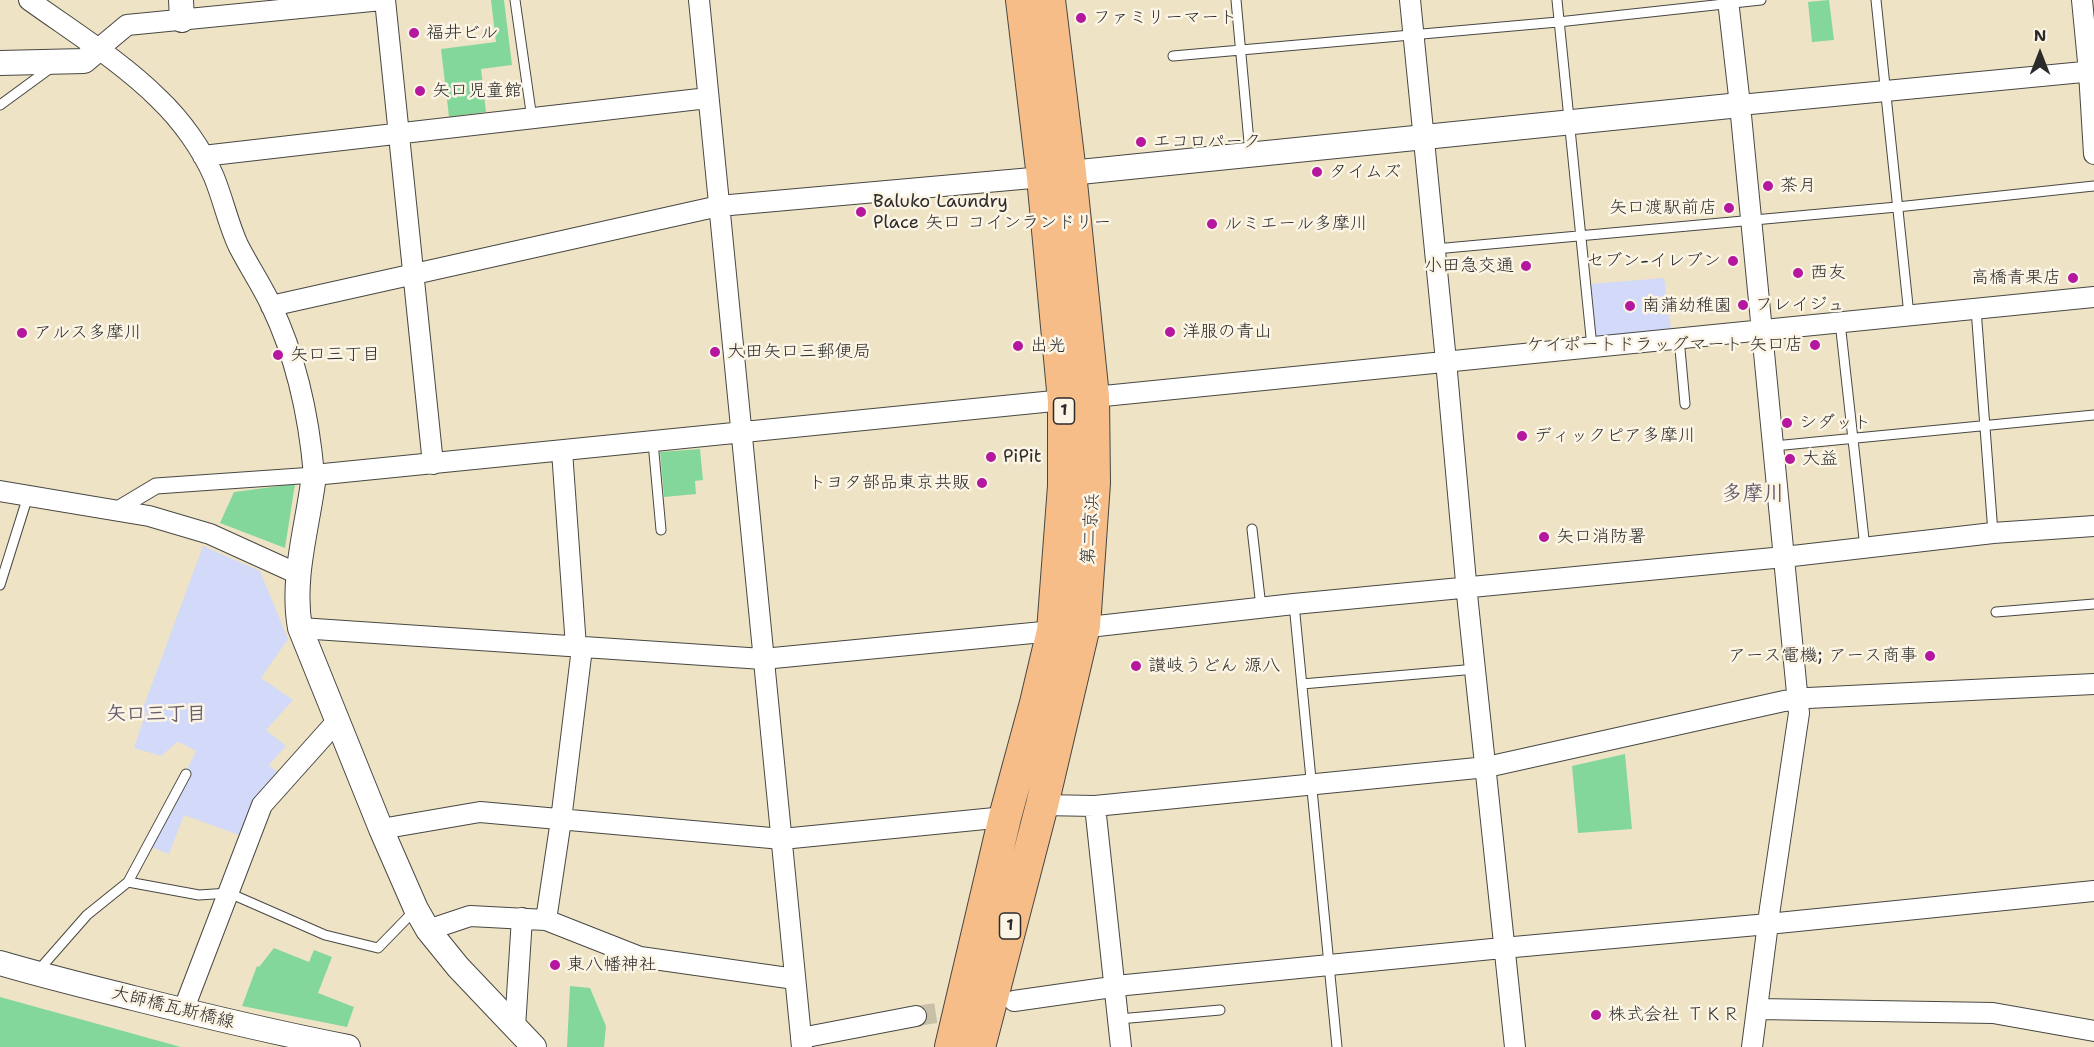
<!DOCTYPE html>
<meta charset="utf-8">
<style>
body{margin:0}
#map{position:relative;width:2094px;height:1047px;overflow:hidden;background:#eee4c5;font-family:"Shantell Sans",sans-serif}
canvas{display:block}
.north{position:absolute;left:2010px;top:24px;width:60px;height:60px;-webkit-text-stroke:4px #fcf5e5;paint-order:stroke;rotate:0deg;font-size:16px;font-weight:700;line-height:24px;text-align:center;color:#2b2b2b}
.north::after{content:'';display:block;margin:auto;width:21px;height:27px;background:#2b2b2b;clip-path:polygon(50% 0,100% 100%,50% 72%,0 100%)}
</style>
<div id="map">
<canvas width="2094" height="1047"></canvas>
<div class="north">N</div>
</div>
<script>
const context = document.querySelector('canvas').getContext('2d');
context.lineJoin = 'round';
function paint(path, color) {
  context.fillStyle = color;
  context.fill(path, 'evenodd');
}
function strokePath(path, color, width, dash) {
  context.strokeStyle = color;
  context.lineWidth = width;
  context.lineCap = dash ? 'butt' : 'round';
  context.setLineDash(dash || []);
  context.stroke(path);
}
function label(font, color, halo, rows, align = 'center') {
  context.font = font + ' "Shantell Sans","Klee One",sans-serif';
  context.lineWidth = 5;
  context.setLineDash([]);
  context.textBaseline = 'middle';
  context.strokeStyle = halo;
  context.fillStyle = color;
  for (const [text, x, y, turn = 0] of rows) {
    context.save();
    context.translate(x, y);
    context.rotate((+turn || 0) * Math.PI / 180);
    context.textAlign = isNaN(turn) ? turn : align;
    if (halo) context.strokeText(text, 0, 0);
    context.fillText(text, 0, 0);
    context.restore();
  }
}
paint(new Path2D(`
 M 1664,278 L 1671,329 L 1596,337 L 1591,284 Z
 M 203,546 L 260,571 L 288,639 L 261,678 L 293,700 L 266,730 L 286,746 L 269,765 L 277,772 L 260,791 L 239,835 L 184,815 L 169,854 L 151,847 L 173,810 L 190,775 L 186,772 L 196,751 L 179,742 L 176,743 L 161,756 L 134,748 L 146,712 L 142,711 Z`), '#d2d9f9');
paint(new Path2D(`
 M 491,0 L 504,0 L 512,65 L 481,69 L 486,112 L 449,117 L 441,49 L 496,42 Z
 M 1829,0 L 1834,40 L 1812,42 L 1808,2 Z
 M 700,449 L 703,480 L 695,481 L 696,494 L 664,497 L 660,452 Z
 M 295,484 L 285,548 L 220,523 L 234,492 Z
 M 1625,754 L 1632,829 L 1578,833 L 1572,766 Z
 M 274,948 L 309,962 L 314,950 L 332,957 L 318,993 L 354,1007 L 347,1027 L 242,1006 L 257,966 L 259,967 Z
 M 570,986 L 590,988 L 606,1026 L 604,1047 L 567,1047 Z
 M 0,997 L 181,1047 L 0,1047 Z`), '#84d79a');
strokePath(new Path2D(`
 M 916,1016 L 970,1008`), '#c7bfa6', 20, [20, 10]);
const service = new Path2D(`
 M 515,0 L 532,119
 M 1236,0 L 1250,153
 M 1557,0 L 1592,347
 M 1876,0 L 1909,315
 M 1173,56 L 1558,22 L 1761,0
 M 0,105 L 52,67
 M 1435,249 L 1897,207 L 2094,186
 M 1976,309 L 1993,533
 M 1840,322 L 1865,548
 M 1679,338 L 1685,404
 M 653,442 L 661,530
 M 1774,446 L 2094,415
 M 1252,529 L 1261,607
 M 0,585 L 28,496
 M 1294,604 L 1337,1047
 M 1996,612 L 2094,604
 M 1302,684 L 1476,669
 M 128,882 L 186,774
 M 37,972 L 87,915 L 128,882 L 199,895 L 229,893 L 325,935 L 378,948 L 415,910
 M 1119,1019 L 1220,1010`);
const pedestrian = new Path2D(`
 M 116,510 L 156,486 L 314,475`);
const minor = new Path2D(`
 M 29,0 C 72,31 122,62 159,99 C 181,120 202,149 214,177 C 223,199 228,223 238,245 C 248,265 261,284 271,305 C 296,357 309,417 314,475 L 2094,297
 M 385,0 L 433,464
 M 699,0 L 802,1047
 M 1410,0 L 1446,361 L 1468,604 L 1515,1047
 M 1728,0 L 1740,105 L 1799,713 L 1770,908 L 1752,1047
 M 2082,0 L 2089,72 L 2094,154
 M 97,50 L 127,25 L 382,0
 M 1740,105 L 2094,71
 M 203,156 L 708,98
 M 271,306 L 719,206 L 1043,177
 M 562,451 L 576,647
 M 0,491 L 149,516 L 210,534 L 298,574
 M 300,628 L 763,659 L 1053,631 L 1294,604 L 1784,557 L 1993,533 L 2094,526
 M 1042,805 L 1095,806 L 1487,767 L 1784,701 L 1808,698 L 2094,684
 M 1095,806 L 1121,1047
 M 381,829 L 480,812 L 782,839 L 1005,817
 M 546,920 L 561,820 L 582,648
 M 428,930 L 470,916 L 546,920 L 640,957 L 795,979
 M 1014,1001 L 1126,985 L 1492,949 L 1768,924 L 2094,891
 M 1758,1009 L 1993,1013 L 2094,1031
 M 183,1011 L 262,805 L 338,720
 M 515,1027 L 522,918
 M 801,1038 L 916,1016`);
const tertiary = new Path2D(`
 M 181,0 L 182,20
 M 0,63 L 84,61 L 97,50
 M 1070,173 L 1740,105
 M 314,475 C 308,526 291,577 300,628 L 381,829 L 416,909 L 428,930 L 458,967 L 534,1047
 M 0,963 C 44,976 89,987 133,998 C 205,1016 276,1033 348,1047`);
const trunk = new Path2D(`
 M 951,1047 L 1005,817 L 1036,703 L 1053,631 L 1064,486 L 1064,401 L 1043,177 L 1022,0
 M 979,1047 L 1042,805 L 1084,626 L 1094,483 L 1093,397 L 1070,173 L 1049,0`);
strokePath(service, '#484742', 11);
strokePath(pedestrian, '#484742', 17);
strokePath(minor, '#484742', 22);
strokePath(tertiary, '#484742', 26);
strokePath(trunk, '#484742', 34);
strokePath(service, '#fff', 9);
strokePath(pedestrian, '#fff', 15);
strokePath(minor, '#fff', 20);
strokePath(tertiary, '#fff', 24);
strokePath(trunk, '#f7bd88', 32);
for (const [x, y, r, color] of [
 [1081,18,6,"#b5179e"],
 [414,33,6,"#b5179e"],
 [420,91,6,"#b5179e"],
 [1141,142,6,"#b5179e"],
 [1317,172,6,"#b5179e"],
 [1768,186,6,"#b5179e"],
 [1729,208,6,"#b5179e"],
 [861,212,6,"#b5179e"],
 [1212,224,6,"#b5179e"],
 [1733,261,6,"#b5179e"],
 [1526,266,6,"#b5179e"],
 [1798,273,6,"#b5179e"],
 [2073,278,6,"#b5179e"],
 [1743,305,6,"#b5179e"],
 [1630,306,6,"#b5179e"],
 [1170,332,6,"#b5179e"],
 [22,333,6,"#b5179e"],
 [1815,345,6,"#b5179e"],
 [1018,346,6,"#b5179e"],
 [715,352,6,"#b5179e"],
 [278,355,6,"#b5179e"],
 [1787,423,6,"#b5179e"],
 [1522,436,6,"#b5179e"],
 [991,457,6,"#b5179e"],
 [1790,459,6,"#b5179e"],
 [982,483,6,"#b5179e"],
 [1544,537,6,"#b5179e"],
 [1930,656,6,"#b5179e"],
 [1136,666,6,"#b5179e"],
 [555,965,6,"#b5179e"],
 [1596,1015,6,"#b5179e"]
]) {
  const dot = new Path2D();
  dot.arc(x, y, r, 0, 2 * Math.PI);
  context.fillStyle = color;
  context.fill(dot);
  strokePath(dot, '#fcf5e5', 2);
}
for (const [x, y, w] of [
 [1064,411,21],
 [1010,926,21]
]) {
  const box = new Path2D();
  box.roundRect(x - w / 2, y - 13, w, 26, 4.5);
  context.fillStyle = '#fcf5e5';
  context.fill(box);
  strokePath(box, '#2b2b2b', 1.5);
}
label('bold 16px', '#2b2b2b', null, [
 ["1",1064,411],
 ["1",1010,926]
]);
label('18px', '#2b2b2b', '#fcf5e5', [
 ["ファミリーマート",1093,18],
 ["福井ビル",426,33],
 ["矢口児童館",432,91],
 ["エコロパーク",1153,142],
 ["タイムズ",1329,172],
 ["茶月",1780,186],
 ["Baluko Laundry",873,202],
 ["Place 矢口 コインランドリー",873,223],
 ["矢口渡駅前店",1717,208,"right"],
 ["ルミエール多摩川",1224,224],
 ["セブン-イレブン",1721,261,"right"],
 ["小田急交通",1514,266,"right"],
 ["西友",1810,273],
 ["高橋青果店",2061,278,"right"],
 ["フレイジュ",1755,305],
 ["南蒲幼稚園",1642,306],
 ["洋服の青山",1182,332],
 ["アルス多摩川",34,333],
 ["ケイポートドラッグマート 矢口店",1803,345,"right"],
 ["出光",1030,346],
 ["大田矢口三郵便局",727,352],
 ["矢口三丁目",290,355],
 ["シダット",1799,423],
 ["ディックピア多摩川",1534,436],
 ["PiPit",1003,457],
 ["大益",1802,459],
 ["トヨタ部品東京共販",970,483,"right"],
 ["矢口消防署",1556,537],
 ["アース電機; アース商事",1918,656,"right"],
 ["讃岐うどん 源八",1148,666],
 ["東八幡神社",567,965],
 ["株式会社 ＴＫＲ",1608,1015]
], 'left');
label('18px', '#2b2b2b', '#fcf5e5', [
 ["第二京浜",1091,529,-86],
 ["大師橋瓦斯橋線",173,1008,14]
]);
label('bold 20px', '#655c6c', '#fcf5e5', [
 ["矢口三丁目",156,715]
]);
label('bold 21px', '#655c6c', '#fcf5e5', [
 ["多摩川",1753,495]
]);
</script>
